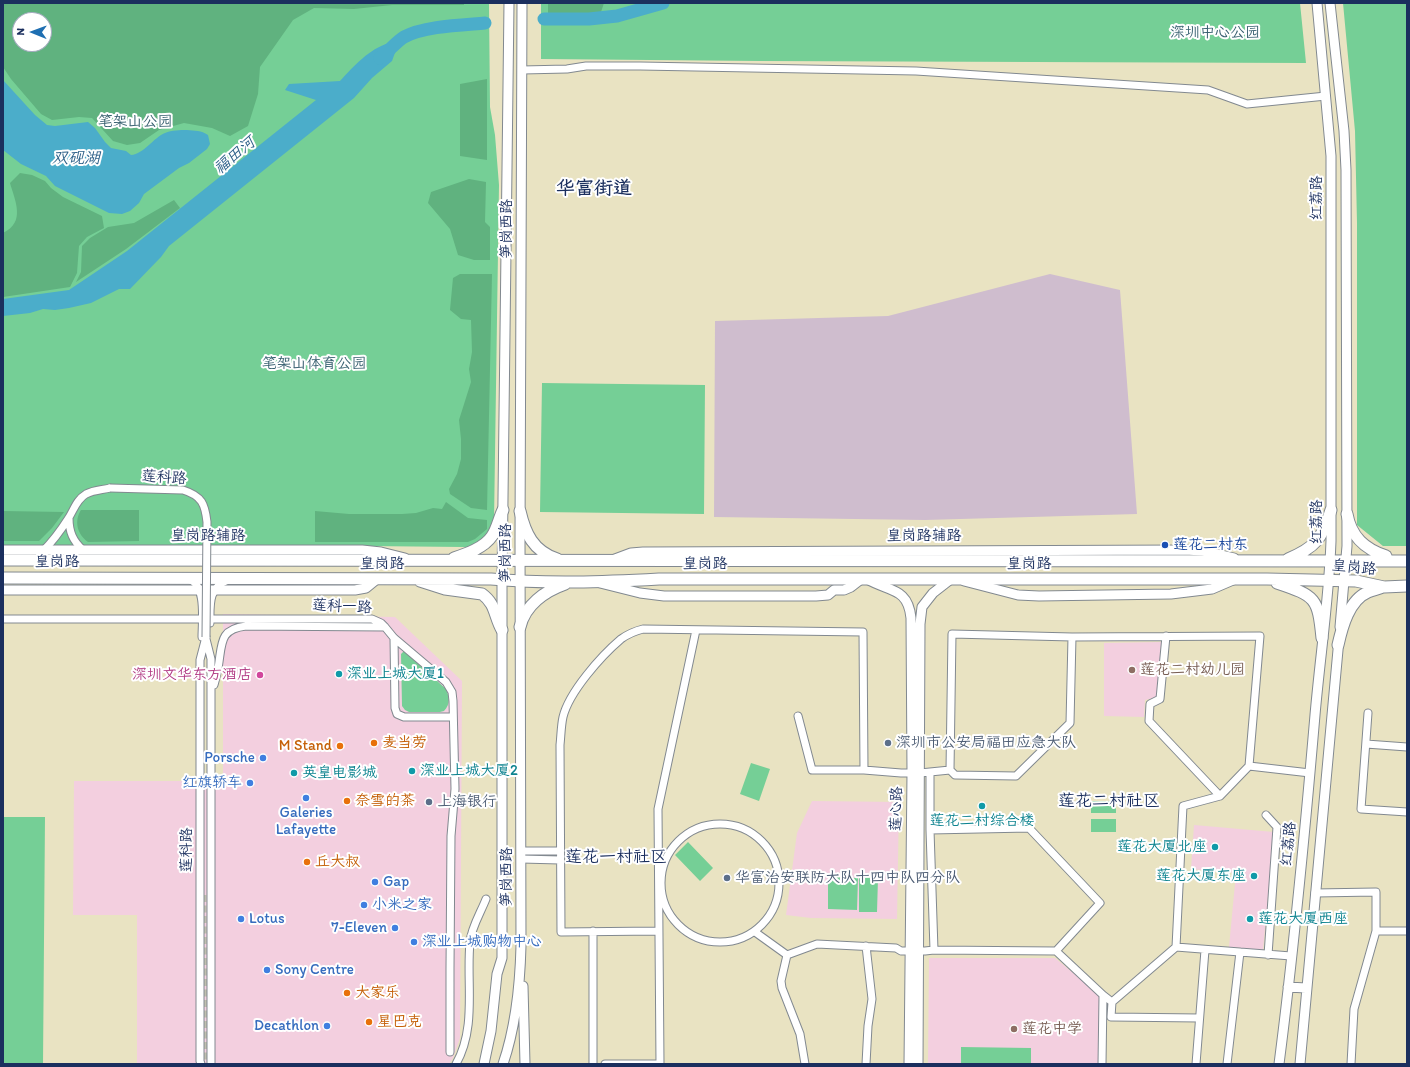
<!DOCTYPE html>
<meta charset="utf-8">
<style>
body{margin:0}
#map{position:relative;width:1410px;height:1067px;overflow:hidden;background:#e9e3c2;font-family:Itim,sans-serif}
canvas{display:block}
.frame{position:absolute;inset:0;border:4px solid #1b2f5e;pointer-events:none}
.north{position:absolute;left:12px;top:12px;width:40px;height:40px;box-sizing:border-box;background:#fff;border:1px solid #a4acbf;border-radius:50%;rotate:271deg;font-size:11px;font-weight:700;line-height:16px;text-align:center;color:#1b2f5e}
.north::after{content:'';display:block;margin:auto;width:14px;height:18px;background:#1f6fb2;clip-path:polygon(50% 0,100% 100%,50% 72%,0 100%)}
</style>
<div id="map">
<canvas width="1410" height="1067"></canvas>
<div class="frame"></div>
<div class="north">N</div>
</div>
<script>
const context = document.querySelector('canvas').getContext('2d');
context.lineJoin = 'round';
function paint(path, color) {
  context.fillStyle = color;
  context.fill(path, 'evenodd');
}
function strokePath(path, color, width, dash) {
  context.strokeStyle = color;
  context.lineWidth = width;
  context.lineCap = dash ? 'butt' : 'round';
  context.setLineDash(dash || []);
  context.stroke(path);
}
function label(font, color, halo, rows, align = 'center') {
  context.font = font + ' Itim,"LXGW WenKai TC",sans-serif';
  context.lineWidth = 4;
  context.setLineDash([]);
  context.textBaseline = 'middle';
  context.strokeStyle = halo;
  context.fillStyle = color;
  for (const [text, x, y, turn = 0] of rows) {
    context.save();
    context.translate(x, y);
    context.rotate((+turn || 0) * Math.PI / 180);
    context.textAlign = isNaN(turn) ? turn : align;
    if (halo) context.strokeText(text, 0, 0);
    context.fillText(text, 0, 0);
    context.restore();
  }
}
paint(new Path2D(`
 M 223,614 L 395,617 L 462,681 L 460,1038 L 453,1058 L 449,1064 L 137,1064 L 137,915 L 73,915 L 74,781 L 223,781 Z
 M 1163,642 L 1158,697 L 1145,700 L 1144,717 L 1104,716 L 1104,643 Z
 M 812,801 L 899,802 L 897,919 L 811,918 L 786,915 L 797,833 Z
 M 1194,825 L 1274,832 L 1263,950 L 1229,947 L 1236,873 L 1191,869 Z
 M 929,958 L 1055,958 L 1100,995 L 1099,1064 L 928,1064 Z`), '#f3cfdf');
paint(new Path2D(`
 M 1050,274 L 1120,290 L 1137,514 L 925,520 L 714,517 L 715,321 L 888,316 Z`), '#cfbdce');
paint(new Path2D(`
 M 3,3 L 489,3 L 490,107 L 495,135 L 499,185 L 494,521 L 489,537 L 469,547 L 464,547 L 267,545 L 3,548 ZM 20,20 L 44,20 L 44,44 L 20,44 Z
 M 541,3 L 1300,3 L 1306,63 L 760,61 L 541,59 Z
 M 1343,3 L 1407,3 L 1407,546 L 1383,546 L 1357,525 L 1357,223 L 1355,131 Z
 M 542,383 L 705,385 L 704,514 L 540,512 Z
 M 404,651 L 446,689 C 449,696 451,704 444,711 L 440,712 L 409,712 L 405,710 L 402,706 L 401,654 Z
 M 751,763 L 770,769 L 759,801 L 740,794 Z
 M 1091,801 L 1116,801 L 1116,813 L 1091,813 Z
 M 3,817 L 45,817 L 43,1064 L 3,1064 Z
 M 1091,819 L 1116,819 L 1116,832 L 1091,832 Z
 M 688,842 L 713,868 L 700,881 L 675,855 Z
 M 828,877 L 858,878 L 857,910 L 828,909 Z
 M 859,877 L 878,878 L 877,912 L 859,912 Z
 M 961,1047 L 1031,1048 L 1031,1064 L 961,1064 Z`), '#75cf96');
paint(new Path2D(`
 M 3,3 L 464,3 L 464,5 L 392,5 L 354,9 L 314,8 L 293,20 L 260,67 L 258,94 L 248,126 L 230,136 L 212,128 L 184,123 L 159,130 L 140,143 L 127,145 L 113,141 L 92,118 L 79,117 L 52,120 L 41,114 L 11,79 L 3,67 ZM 20,20 L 44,20 L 44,44 L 20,44 Z
 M 548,3 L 604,3 L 601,12 L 555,17 L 548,15 Z
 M 487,79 L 487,160 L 460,156 L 460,84 Z
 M 20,173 L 32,175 L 45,181 L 51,188 L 63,197 L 102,216 L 104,228 L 87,237 L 79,246 L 77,273 L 70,287 L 3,297 L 3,233 C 26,222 15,201 10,183 Z
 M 469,179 L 486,182 L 485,222 L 490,227 L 490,260 L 474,260 L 458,255 L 450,229 L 428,203 L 431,192 Z
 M 174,200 L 180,208 L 126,249 L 76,282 L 81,272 L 82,246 L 90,238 L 108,227 L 134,223 Z
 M 460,274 L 492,274 L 487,510 L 471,508 L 450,494 L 449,489 L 457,474 L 461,459 L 461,439 L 459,420 L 471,382 L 469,369 L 472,352 L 471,320 L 461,319 L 450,310 L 453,278 Z
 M 446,502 L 468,518 L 487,520 L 487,529 L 475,539 L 468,542 L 315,542 L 315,511 L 349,514 L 402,514 L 416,513 L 433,508 L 442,509 Z
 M 81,510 L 139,510 L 139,541 L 88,542 C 77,534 74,521 81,510 Z
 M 3,511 L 64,512 L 52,528 L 39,541 L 3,541 Z`), '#60b27f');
paint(new Path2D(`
 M 389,43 L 396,50 L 392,61 L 372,78 L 354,98 L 169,246 L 161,257 L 130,289 L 119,289 L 91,303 L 69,308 L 55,310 L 43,309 L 30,313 L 3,316 L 3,299 L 69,290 L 127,251 L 316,100 L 285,90 L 289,84 L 340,81 C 354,66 369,49 389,43 Z
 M 3,80 L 35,115 L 47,125 L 55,126 L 88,122 L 95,128 L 105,142 L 111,148 L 126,151 L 131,155 C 144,154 153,138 165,133 C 172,130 180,130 187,130 C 195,131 201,130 208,135 L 210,144 L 207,149 L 189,163 L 179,168 L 144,194 L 139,203 L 130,211 L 122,214 L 109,213 L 55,186 L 46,176 L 21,164 L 3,150 Z`), '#4badca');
strokePath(new Path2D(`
 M 544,19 L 589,19 L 617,16 L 663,3
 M 380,58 C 388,52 396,42 404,37 C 424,26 462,25 485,23`), '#4badca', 13);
strokePath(new Path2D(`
 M 203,895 L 204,1064`), '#c0bfae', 7, [7, 3.5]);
const minor = new Path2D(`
 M 522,70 L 567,69 L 586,66 L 640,66 L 916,71 L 1208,90 L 1247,104 L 1326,96
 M 69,518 C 69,532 73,541 83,550
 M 43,551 C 53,541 61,530 68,519 C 74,510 76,500 86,494 C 94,490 102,490 110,488
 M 188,579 C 207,583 202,622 202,637
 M 3,619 L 372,619 L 381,623 L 385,627 L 394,638 L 446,682 L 452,692 L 453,701 L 455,789 L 451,836 L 450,968 L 450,1052
 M 210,623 C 210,604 208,588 228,580
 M 394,638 L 395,708 L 397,714 L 404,717 L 453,717
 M 206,639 L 211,659 L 211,1064
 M 214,685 C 216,677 218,670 219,662 C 222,641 221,629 246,626 L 385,627
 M 1368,713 L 1361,809 L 1407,812
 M 798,716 L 812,770 L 864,770 L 901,773 L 920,773 L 950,770 L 955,775 L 1016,776 L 1070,723 L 1072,637
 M 1366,744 L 1407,747
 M 1249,766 L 1310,773
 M 950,770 L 952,634 L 1072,637 L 1260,636 L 1249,766 L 1220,796 L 1149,721 L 1150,704 L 1160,699 L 1166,636
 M 930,772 L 930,830 L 934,950
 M 1266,815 L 1277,827 L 1268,955
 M661 883a59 59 0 1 1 118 0a59 59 0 1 1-118 0Z
 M 930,830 L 1029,828 L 1100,903 L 1056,951
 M 521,851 L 560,851
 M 521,859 L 560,860
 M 1315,893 L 1376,892 L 1376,931 L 1354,1009 L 1351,1064
 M 658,931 L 561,932 L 560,745 C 561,736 561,726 563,717 C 569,692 601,656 621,639 C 628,634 635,631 643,629 L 863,632 L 864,770
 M 1376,931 L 1407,931
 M 755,932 L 787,955 L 817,944 L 896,948 L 901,951 L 925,951 L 934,950 L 1056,951 L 1103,995 L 1102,1064
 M 866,946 L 872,999 L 868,1026 L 866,1064
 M 1176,947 L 1183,806 L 1220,796 L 1209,799
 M 787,955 L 781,981 L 782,988 L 800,1034 L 805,1064
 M 1103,995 L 1112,1002 L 1176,947 L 1291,956
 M 1112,1002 L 1111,1017 L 1199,1018
 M 201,1064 L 200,1061 L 200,660 L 206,637
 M 456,1064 C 477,1027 466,983 470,942 C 471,928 481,912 486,899
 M 593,1064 L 593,931
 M 605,1064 L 660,1064 L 658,809 L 696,630
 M 1196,1064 L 1205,950
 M 1227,1064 L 1240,952`);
const major = new Path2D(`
 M 1330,3 L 1344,131 L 1346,170 L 1347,546 L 1340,627
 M 3,550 L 362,550 L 381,552 L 405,558
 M 615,559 L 631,553 L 643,552 L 1185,550 L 1203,551 L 1234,558
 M 867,579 C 889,592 908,587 911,618 L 912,773 L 909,1064
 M 964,581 L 1018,595 L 1039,596 L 1171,594 L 1212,589 L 1233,580
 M 600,583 L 640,593 L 664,596 L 816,596 L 828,595 L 834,590 L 844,590 L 851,587 L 860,580
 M 3,590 L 355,590 L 366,588 L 377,579
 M 523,986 L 525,1064
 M 1288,987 L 1306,988
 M 484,1064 L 491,1031 L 497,974 L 502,958 L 502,580 L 509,3
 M 503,1064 C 516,1026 520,986 521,946 L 520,540 L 522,3
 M 918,1064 L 920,624 L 922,607 L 933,593 L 951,579
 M 1279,1064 C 1294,948 1305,832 1315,715 C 1320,657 1329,599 1331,541 L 1331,156 L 1317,3
 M 1300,1064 L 1339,639`);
const highway = new Path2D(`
 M 520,511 C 525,533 533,551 557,559
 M 1347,514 C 1351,537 1365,549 1386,556 L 1387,560 L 1391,561
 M 454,558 C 466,554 484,548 492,536 C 497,529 499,518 503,510
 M 1288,559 C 1316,547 1322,539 1331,510
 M 3,560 L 1407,561
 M 3,578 L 491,579 C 547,584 603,582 659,579 L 1267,579 L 1356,581 L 1384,587 L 1407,586
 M 420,581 L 445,589 L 482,594 C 496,604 494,616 502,630
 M 1277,583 C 1316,596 1318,598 1322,638
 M 520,627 C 525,605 545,591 565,584
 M 1338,645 C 1342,627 1349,600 1368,592 C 1373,590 1378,589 1383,587`);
strokePath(minor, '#828990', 9);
strokePath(major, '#828990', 11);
strokePath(highway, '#828990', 13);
strokePath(minor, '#fff', 7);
strokePath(major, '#fff', 9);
strokePath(highway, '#fff', 11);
const minorBridge = new Path2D(`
 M 110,488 L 183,490 C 202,496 205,504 207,522 L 206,637`);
strokePath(minorBridge, '#828990', 9, []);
strokePath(minorBridge, '#fff', 7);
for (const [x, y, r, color] of [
 [1165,545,4,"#1a4fb4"],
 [1132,670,4,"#8d6e63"],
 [339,674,4,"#0f9aa8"],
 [260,675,4,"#d1479c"],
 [374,743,4,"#e8710a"],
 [888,743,4,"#5c6f8a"],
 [340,746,4,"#e8710a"],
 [263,758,4,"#3f7fe0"],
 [412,771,4,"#0f9aa8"],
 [294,773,4,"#0f9aa8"],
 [250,783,4,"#3f7fe0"],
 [306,798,4,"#3f7fe0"],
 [347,801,4,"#e8710a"],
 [429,802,4,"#5c6f8a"],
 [982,806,4,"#0f9aa8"],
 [1215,847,4,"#0f9aa8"],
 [307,862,4,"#e8710a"],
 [1254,876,4,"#0f9aa8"],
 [727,878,4,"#5c6f8a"],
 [375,882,4,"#3f7fe0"],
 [364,905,4,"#3f7fe0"],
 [241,919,4,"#3f7fe0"],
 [1250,919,4,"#0f9aa8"],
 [395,928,4,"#3f7fe0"],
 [414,942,4,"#3f7fe0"],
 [267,970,4,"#3f7fe0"],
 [347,993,4,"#e8710a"],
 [369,1022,4,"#e8710a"],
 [327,1026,4,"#3f7fe0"],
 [1014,1029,4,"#8d6e63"]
]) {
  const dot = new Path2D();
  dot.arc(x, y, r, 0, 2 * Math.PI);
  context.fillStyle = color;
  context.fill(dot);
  strokePath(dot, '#fff', 1.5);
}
label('15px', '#365f6f', '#fff', [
 ["深圳中心公园",1215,33],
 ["笔架山公园",135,122],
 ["笔架山体育公园",314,364]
]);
label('15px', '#1b2f5e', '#fff', [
 ["红荔路",1317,198,-90],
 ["笋岗西路",507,229,-90],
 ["莲科路",164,478,4],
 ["红荔路",1317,522,-90],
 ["皇岗路辅路",208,536],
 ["皇岗路辅路",924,536],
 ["笋岗西路",506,553,-90],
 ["皇岗路",57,562],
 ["皇岗路",382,564],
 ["皇岗路",705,564],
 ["皇岗路",1029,564],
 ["皇岗路",1354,568,6],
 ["莲科一路",342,607,3],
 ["莲心路",897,809,-89],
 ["红荔路",1289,844,-84],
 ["莲科路",187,850,-90],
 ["笋岗西路",507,877,-90]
]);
label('15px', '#164399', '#fff', [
 ["莲花二村东",1173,545]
], 'left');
label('15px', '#785e54', '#fff', [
 ["莲花二村幼儿园",1140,670],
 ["莲花中学",1022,1029]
], 'left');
label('15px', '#0d838f', '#fff', [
 ["深业上城大厦1",347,674],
 ["深业上城大厦2",420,771],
 ["英皇电影城",302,773],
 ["莲花二村综合楼",982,821,"center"],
 ["莲花大厦北座",1207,847,"right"],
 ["莲花大厦东座",1246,876,"right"],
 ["莲花大厦西座",1258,919]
], 'left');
label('15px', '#b23c85', '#fff', [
 ["深圳文华东方酒店",252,675]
], 'right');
label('15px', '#c56008', '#fff', [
 ["麦当劳",382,743],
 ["M Stand",332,746,"right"],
 ["奈雪的茶",355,801],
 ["丘大叔",315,862],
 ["大家乐",355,993],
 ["星巴克",377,1022]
], 'left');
label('15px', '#4e5e75', '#fff', [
 ["深圳市公安局福田应急大队",896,743],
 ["上海银行",437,802],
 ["华富治安联防大队十四中队四分队",735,878]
], 'left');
label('15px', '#366cbe', '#fff', [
 ["Porsche",255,758,"right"],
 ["红旗轿车",242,783,"right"],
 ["Galeries",306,813,"center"],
 ["Lafayette",306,830,"center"],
 ["Gap",383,882],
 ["小米之家",372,905],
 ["Lotus",249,919],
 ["7-Eleven",387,928,"right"],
 ["深业上城购物中心",422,942],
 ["Sony Centre",275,970],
 ["Decathlon",319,1026,"right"]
], 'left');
label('italic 16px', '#2e6189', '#fff', [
 ["福田河",235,156,-40],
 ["双砚湖",76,159]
]);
label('17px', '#1b2f5e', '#fff', [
 ["莲花二村社区",1109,802],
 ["莲花一村社区",616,858]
]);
label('bold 19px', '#1b2f5e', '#fff', [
 ["华富街道",594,189]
]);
</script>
